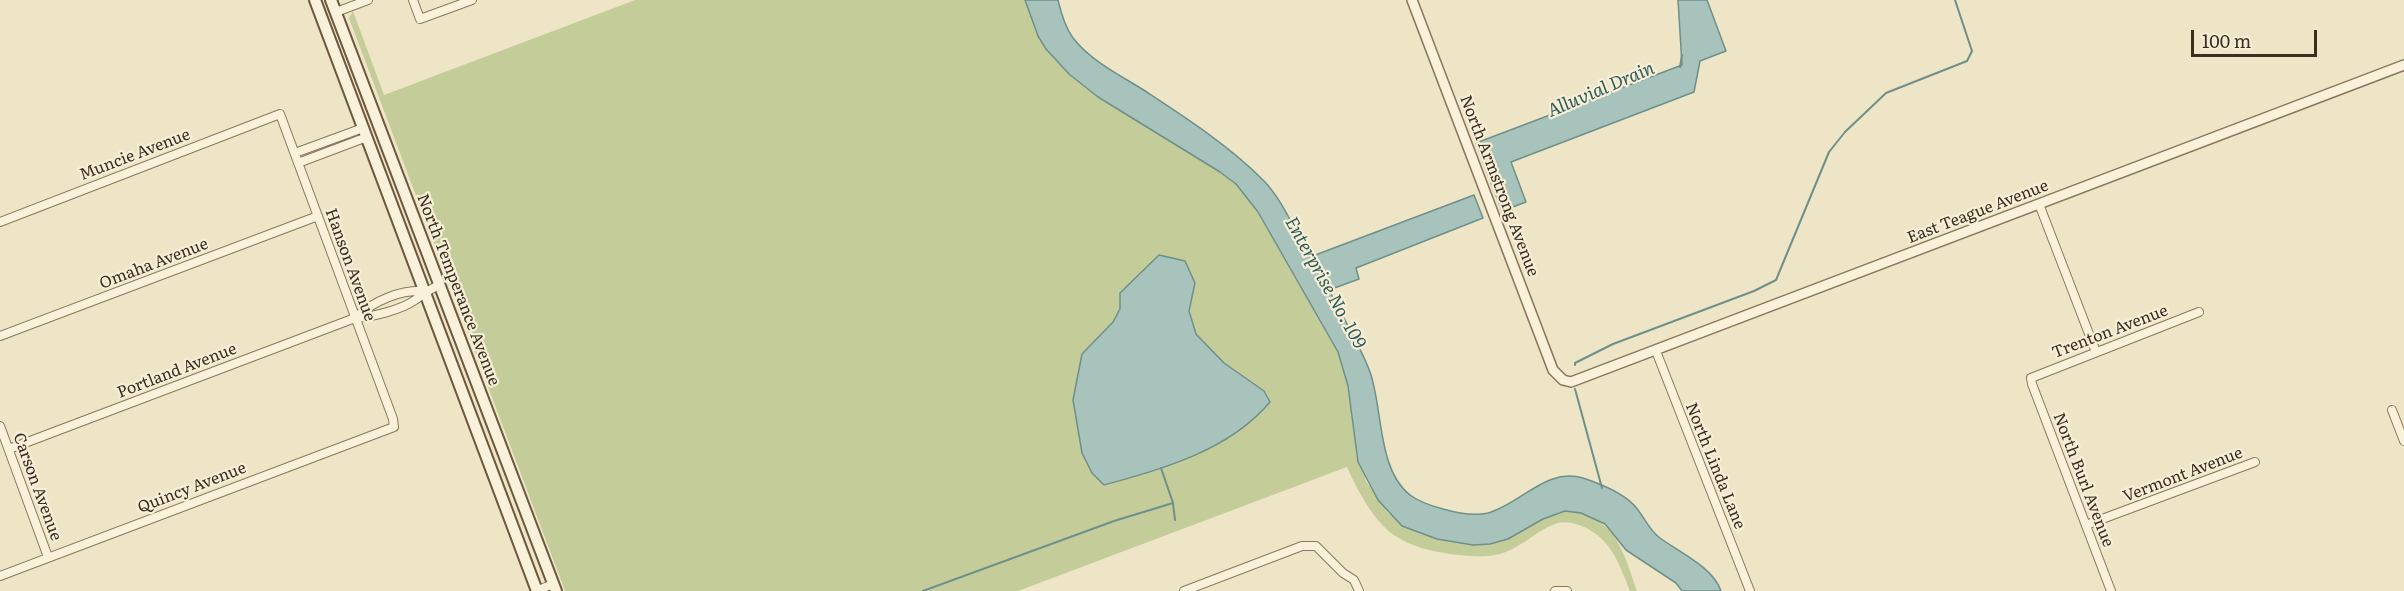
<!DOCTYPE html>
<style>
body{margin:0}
#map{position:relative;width:2404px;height:591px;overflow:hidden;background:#eee5c6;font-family:Literata,serif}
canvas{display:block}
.scale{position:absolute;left:2191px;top:30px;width:126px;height:27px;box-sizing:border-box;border:3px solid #3a2e1f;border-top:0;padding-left:8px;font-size:18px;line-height:21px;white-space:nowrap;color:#3a2e1f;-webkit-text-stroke:4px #f6eed6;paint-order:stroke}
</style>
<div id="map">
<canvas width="2404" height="591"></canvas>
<div class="scale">100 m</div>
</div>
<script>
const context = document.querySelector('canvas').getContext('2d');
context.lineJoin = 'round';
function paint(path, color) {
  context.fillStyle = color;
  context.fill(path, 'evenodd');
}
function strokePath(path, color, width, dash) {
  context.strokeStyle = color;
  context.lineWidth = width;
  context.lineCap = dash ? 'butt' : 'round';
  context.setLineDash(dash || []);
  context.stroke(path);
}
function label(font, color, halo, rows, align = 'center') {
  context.font = font + ' Literata,serif';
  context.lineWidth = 4.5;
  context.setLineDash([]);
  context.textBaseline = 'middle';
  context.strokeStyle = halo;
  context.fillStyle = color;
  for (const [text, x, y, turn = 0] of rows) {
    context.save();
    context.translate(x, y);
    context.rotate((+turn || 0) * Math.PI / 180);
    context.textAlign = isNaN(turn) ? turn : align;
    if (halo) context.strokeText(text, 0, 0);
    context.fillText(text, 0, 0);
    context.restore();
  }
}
paint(new Path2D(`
 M 635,0 L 1025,0 L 1038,36 L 1046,49 L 1069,74 L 1098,97 L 1220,172 L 1236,184 L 1258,212 L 1338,352 L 1345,370 L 1353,423 L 1366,481 L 1389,514 L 1508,539 C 1525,529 1542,517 1562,512 C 1568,510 1578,512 1584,514 C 1619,526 1626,560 1637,591 L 1630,591 C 1619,563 1610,536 1579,525 C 1567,521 1559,521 1548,527 C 1532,535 1518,549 1500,554 C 1485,558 1465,556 1449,554 C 1432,551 1412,547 1397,537 C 1375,524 1357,490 1347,467 L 1018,591 L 565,591 L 349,18 L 353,11 L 384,95 Z`), '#c4cd9a');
const water = new Path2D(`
 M 1025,0 L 1058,0 C 1061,13 1065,27 1073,38 C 1091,61 1118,74 1142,89 C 1183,116 1227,144 1262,179 C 1282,198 1296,233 1310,257 L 1474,195 L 1483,218 L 1356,268 L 1359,279 L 1329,290 C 1343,318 1359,343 1370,372 C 1383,408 1377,469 1410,495 C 1419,502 1432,506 1443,509 C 1457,513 1474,516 1488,513 C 1521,504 1546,467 1583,478 C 1601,484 1627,494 1638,510 C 1645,519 1650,531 1660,538 C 1679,552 1713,567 1721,591 L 1682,591 L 1676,583 L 1626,550 L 1605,524 L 1581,513 L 1565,511 L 1543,519 L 1508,539 L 1490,544 L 1473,545 L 1437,539 L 1402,526 L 1378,500 L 1358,462 L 1348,386 L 1338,352 L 1258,212 L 1236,184 L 1220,172 L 1098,97 L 1069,74 L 1046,49 L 1038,36 Z
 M 1678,0 L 1707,0 L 1726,51 L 1700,61 L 1694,92 L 1511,162 L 1526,202 L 1502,211 L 1476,143 L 1682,65 Z
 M 1159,255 L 1185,261 L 1195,283 L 1189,311 L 1196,334 L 1224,363 L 1264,391 L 1270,402 C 1229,451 1162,469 1104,485 L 1092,473 L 1082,453 L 1073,400 L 1082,354 L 1113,322 L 1120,309 L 1120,293 Z`);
paint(water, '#a8c2bc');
strokePath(water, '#6e908a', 1.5);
strokePath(new Path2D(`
 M 1680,67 L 1682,55
 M 1575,365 L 1575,363 L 1613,344 L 1754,291 L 1776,280 L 1829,152 L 1845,132 L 1886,93 L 1967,61 L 1972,51 L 1955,0
 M 1575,389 L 1602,488
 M 1161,468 L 1173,503 L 1175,520
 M 923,591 L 1114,521 L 1173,503`), '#6e908a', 2);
const minor = new Path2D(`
 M 413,0 L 420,19 L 472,0
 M 336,12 L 368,0
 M 295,153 L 363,128
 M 298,163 L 367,137
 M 2039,204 L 2096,352
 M 0,222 L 280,114 L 393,419 L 394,427 L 0,576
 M 355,318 C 373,301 402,289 425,291
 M 0,336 L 318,216
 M 1656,351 L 1750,591
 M 2392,410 L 2404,441
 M 0,426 L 48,557
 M 9,449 L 355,318 C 372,317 401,310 415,300 C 424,294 429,289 440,285
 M 2086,525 L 2255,462
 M 536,591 L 553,584
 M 1184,591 L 1302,546 L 1316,546 L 1343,573 L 1354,580 L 1359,591
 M 1555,591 L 1567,591
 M 2111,591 L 2032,384 L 2031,378 L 2199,312`);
const tertiary = new Path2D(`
 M 1412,0 L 1553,370 L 1563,380 L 1571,382 L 2404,65`);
const secondary = new Path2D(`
 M 315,0 L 537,591
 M 331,0 L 556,591`);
strokePath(minor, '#8a775c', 10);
strokePath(tertiary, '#8a775c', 12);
strokePath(secondary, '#6c583f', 14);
strokePath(minor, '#f9f1da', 8);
strokePath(tertiary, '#f9f1da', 9);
strokePath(secondary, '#f9f1da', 10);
label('16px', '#3a2e1f', '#f6eed6', [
 ["Muncie Avenue",135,155,-21],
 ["North Armstrong Avenue",1499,186,69],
 ["East Teague Avenue",1978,212,-21],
 ["Omaha Avenue",154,264,-21],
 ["Hanson Avenue",350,265,70],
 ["North Temperance Avenue",458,290,69],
 ["Trenton Avenue",2110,332,-21],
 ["Portland Avenue",177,371,-21],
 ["North Linda Lane",1715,466,68],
 ["Vermont Avenue",2183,475,-21],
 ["North Burl Avenue",2083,480,69],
 ["Carson Avenue",37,487,70],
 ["Quincy Avenue",192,488,-21]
]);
label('italic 18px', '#2f5a59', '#f6eed6', [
 ["Alluvial Drain",1601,90,-23],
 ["Enterprise No. 109",1325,283,61]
]);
</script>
